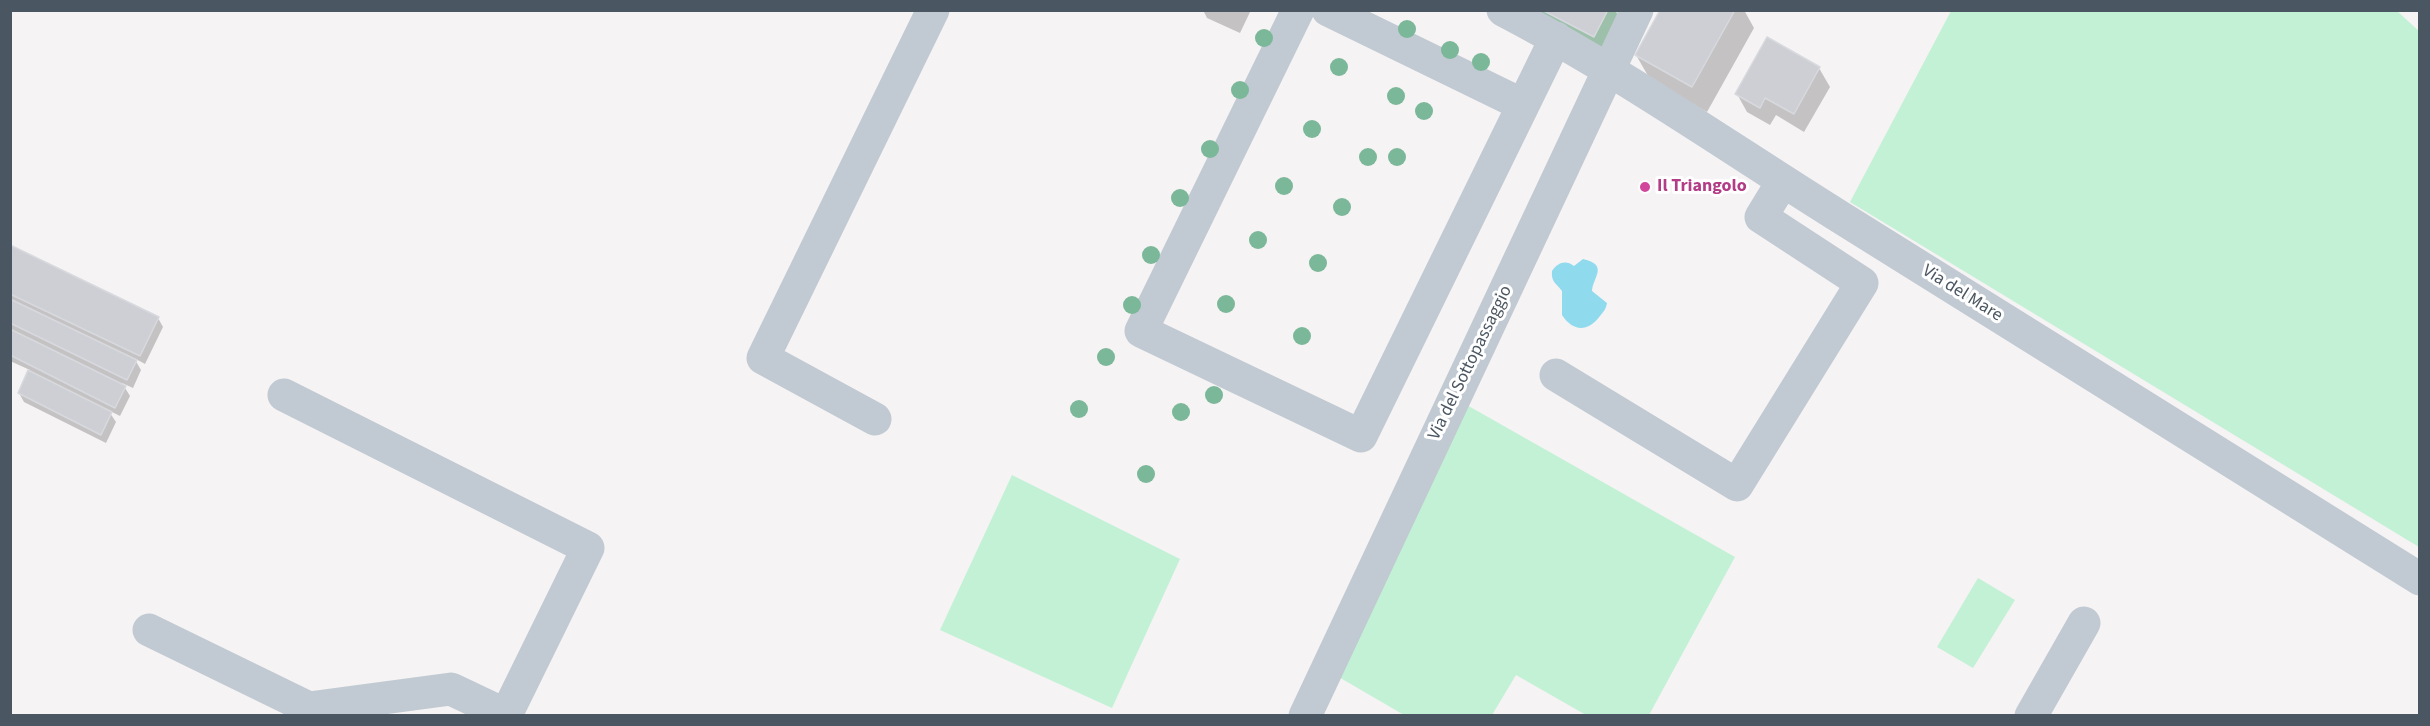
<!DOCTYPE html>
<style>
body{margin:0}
#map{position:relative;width:2430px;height:726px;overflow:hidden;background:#f5f3f3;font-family:"Source Sans 3",sans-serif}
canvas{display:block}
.frame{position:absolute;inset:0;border:12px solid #4a5661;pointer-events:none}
</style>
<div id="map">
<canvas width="2430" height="726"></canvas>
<div class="frame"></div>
</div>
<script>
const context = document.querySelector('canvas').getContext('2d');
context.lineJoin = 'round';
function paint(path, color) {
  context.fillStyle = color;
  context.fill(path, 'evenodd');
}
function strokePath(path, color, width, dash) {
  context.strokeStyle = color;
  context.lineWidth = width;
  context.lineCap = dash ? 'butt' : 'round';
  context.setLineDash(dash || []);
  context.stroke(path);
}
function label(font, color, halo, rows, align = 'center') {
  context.font = font + ' "Source Sans 3",sans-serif';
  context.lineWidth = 6;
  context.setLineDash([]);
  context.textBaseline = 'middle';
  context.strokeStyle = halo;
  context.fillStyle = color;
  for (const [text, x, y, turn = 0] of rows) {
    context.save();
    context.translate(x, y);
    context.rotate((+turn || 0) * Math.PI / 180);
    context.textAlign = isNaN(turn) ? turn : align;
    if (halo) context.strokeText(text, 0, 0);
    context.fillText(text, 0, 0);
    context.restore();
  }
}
paint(new Path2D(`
 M 1524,11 L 1625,11 L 1601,52 Z
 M 1951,11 L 2397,11 L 2420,32 L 2419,547 L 1850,202 Z
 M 1465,404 L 1735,557 L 1649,715 L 1586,715 L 1516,675 L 1492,715 L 1404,715 L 1337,676 Z
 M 1012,475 L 1180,559 L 1112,708 L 940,630 Z
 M 1978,578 L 2015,600 L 1973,668 L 1937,647 Z`), '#c3f1d5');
paint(new Path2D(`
 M 1583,259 C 1609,265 1593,277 1592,291 L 1607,303 C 1606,309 1604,311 1600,316 C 1588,332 1573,332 1562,315 L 1562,291 C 1556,283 1551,282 1552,271 C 1558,262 1566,260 1574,266 Z`), '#90daee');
paint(new Path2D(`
 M 1203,10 L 1251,10 L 1240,33 L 1207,18 Z
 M 1534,10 L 1615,10 L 1622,23 L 1605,55 Z
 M 1661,10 L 1744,10 L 1754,28 L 1707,112 L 1651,81 L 1636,55 Z
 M 1819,68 L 1830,87 L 1804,132 L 1776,115 L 1770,125 L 1747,112 L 1737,94 Z
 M 10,247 L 158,318 L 163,327 L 145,364 L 134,358 L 141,370 L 133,388 L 122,383 L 130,396 L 120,416 L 108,410 L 116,422 L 106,443 L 24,402 L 19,393 L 30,370 L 10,361 Z`), '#0003');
const building = new Path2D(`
 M 1542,10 L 1608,10 L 1594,37 Z
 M 1660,10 L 1735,10 L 1692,87 L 1635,55 Z
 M 1767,37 L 1820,67 L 1794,114 L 1765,98 L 1760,108 L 1735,94 Z
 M 10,245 L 159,317 L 140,356 L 10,294 Z
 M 10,299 L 137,360 L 127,380 L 10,323 Z
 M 10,329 L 126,386 L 115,408 L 10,355 Z
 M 28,370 L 112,412 L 101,435 L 18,393 Z`);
paint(building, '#cdcfd5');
strokePath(building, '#d7d9de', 1.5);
strokePath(new Path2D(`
 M 1298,10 L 1141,331 L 1361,436 L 1556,38
 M 1328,10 L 1523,105
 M 1503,10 C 1620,71 1728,147 1840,217 C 2033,338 2226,459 2420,579
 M 1556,375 L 1737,485 L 1862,283 L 1761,217 L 1783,181
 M 284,395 L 588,548 L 506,715
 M 875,419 L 763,358 L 933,10
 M 149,630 L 309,708 L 451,689 L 508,716
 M 1305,716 L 1637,10
 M 2031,716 L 2084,623`), '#c1cad2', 33);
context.fillStyle = '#7bb799';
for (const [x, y] of [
 [1407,29],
 [1264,38],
 [1450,50],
 [1481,62],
 [1339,67],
 [1240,90],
 [1396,96],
 [1424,111],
 [1312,129],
 [1210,149],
 [1368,157],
 [1397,157],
 [1284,186],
 [1180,198],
 [1342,207],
 [1258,240],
 [1151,255],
 [1318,263],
 [1226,304],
 [1132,305],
 [1302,336],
 [1106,357],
 [1214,395],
 [1079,409],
 [1181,412],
 [1146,474]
]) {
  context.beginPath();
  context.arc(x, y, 9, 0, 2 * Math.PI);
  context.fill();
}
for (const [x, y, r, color] of [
 [1645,187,6,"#d1479c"]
]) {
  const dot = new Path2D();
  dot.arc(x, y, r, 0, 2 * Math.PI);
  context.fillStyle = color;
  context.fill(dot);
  strokePath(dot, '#fff', 2);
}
label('bold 18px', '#b23c85', '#fff', [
 ["Il Triangolo",1657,187]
], 'left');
label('18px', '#4a5661', '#fff', [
 ["Via del Mare",1962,294,32],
 ["Via del Sottopassaggio",1471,363,-64]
]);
</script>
